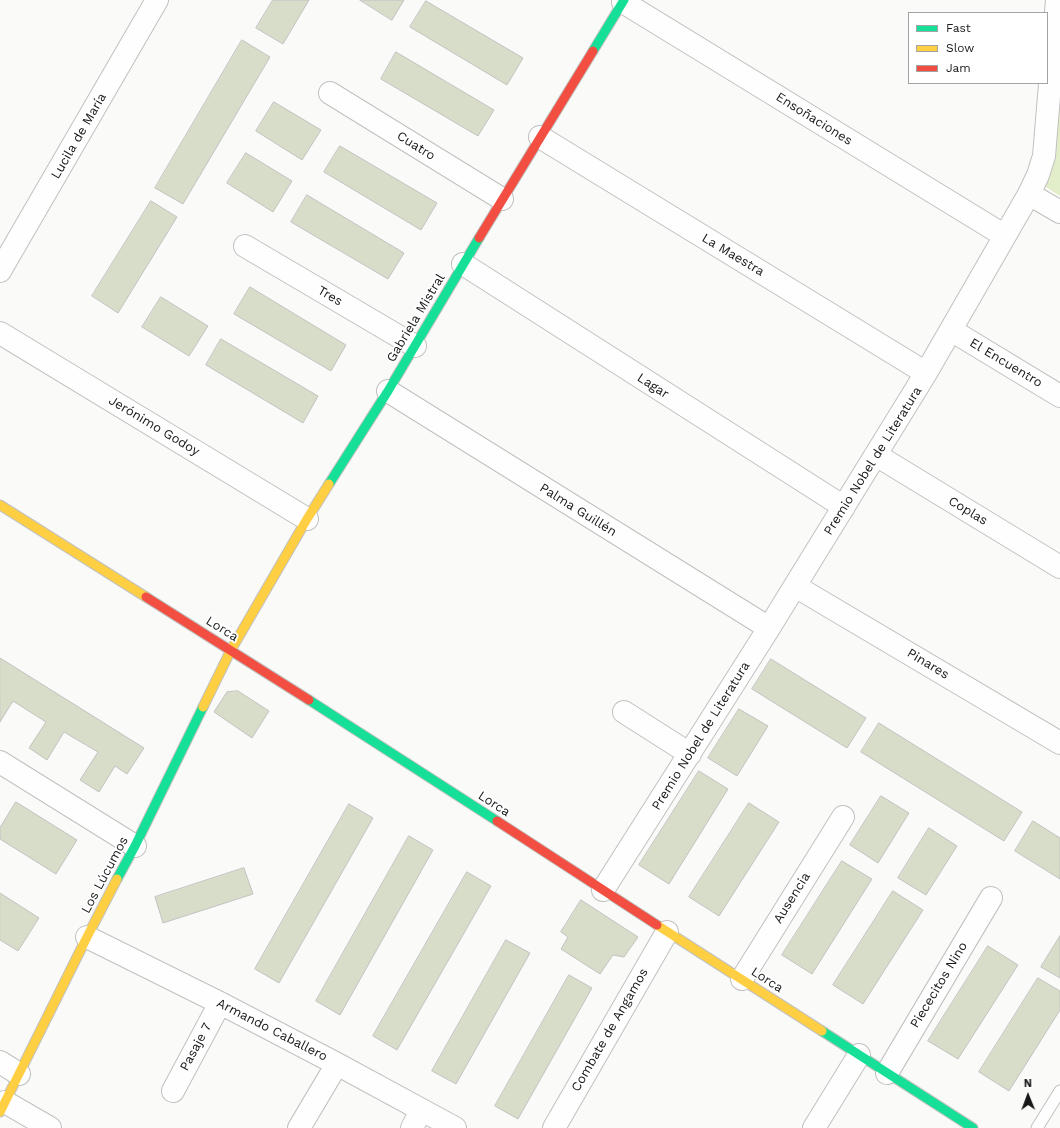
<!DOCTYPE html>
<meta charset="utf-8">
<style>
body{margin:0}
#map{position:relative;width:1060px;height:1128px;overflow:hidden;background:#fafbf9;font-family:"Work Sans",sans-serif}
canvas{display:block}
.legend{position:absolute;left:908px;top:12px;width:140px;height:72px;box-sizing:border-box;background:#fff;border:1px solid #a2a3a2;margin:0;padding:5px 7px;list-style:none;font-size:12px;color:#171817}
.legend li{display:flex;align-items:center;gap:8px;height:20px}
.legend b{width:20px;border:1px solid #a2a3a2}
.north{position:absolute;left:1008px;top:1076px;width:40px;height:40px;-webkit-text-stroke:3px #fff;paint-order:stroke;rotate:359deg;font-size:11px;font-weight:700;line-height:16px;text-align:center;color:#171817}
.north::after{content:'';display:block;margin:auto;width:14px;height:18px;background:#171817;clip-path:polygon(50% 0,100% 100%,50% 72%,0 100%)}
</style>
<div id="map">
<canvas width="1060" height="1128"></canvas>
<ul class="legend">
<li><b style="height:5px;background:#16e098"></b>Fast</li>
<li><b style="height:5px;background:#ffcf43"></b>Slow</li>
<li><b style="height:5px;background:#f24e42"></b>Jam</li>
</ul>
<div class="north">N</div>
</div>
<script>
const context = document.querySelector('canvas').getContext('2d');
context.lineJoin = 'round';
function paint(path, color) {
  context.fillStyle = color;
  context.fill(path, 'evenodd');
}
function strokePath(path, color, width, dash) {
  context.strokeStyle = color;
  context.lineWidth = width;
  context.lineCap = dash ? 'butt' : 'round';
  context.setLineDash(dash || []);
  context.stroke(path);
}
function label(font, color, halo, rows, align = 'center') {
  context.font = font + ' "Work Sans",sans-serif';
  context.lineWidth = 3.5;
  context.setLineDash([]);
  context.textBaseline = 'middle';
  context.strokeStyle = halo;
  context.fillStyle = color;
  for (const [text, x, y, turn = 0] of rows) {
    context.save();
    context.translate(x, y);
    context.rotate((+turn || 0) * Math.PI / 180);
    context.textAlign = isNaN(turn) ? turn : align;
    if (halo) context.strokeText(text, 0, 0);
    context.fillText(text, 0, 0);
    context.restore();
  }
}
paint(new Path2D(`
 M 1060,29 L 1060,196 L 1041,184 Z`), '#e2edc9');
const building = new Path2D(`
 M 273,0 L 309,0 L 283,44 L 256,28 Z
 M 360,0 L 404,0 L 392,20 Z
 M 426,1 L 523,58 L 507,85 L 410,27 Z
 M 242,40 L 270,57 L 183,204 L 155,188 Z
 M 396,52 L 494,110 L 478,136 L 381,79 Z
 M 274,102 L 321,130 L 302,160 L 256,131 Z
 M 340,146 L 437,203 L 421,230 L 324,172 Z
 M 246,153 L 292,181 L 273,212 L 227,183 Z
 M 307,195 L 404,253 L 388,279 L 291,222 Z
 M 151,201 L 177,217 L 118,313 L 92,296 Z
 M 250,287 L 346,345 L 331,371 L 234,314 Z
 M 161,297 L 208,326 L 189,356 L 142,327 Z
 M 221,339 L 318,396 L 303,423 L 206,365 Z
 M 0,658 L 144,748 L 127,774 L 115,766 L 99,792 L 80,780 L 98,752 L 64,732 L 47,760 L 29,748 L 46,722 L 13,701 L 0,722 Z
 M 771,659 L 866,718 L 847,748 L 752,689 Z
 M 238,691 L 269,711 L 252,738 L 214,712 L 227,692 Z
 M 739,709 L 768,726 L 737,776 L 708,758 Z
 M 879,723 L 1022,812 L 1004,841 L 861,752 Z
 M 699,771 L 728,789 L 669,884 L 639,865 Z
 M 881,796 L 909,813 L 878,863 L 850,845 Z
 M 16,802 L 77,840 L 56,874 L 0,839 L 0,828 Z
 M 749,803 L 779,822 L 719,916 L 689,897 Z
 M 349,804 L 373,818 L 279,983 L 255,969 Z
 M 1033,821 L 1060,838 L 1060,879 L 1015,851 Z
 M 929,828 L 957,846 L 926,895 L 898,878 Z
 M 409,836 L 433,850 L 340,1015 L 316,1001 Z
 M 842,861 L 872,879 L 812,974 L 782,955 Z
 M 244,868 L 253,894 L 163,923 L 155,897 Z
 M 467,872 L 491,886 L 397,1050 L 373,1036 Z
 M 893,891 L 923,910 L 863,1004 L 833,985 Z
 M 0,893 L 39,918 L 18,951 L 0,940 Z
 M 581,900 L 638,937 L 624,957 L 613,955 L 600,974 L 561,949 L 568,937 L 561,932 Z
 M 1060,936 L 1060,978 L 1041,967 Z
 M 506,940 L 530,953 L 456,1084 L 432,1071 Z
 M 988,946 L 1018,965 L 958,1059 L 928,1041 Z
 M 569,975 L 592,988 L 518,1119 L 495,1106 Z
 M 1038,978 L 1060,991 L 1060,1010 L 1009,1091 L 979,1072 Z`);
paint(building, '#d7ddc9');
strokePath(building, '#c2c2c1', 1);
const lane = new Path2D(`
 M 1037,1128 L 1060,1091`);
const street = new Path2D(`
 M 623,2 L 1005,236
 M 330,93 L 502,199
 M 540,137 L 926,373
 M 1029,194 L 1060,212
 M 245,246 L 415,346
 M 463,264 L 844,507
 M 0,271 L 157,0
 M 951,330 L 1060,396
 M 0,333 L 307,519
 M 388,391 L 769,628
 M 876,455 L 1060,567
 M 795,586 L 1060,743
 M 624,712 L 690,754
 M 0,762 L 135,846
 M 603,890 L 769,628 L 926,373 L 1029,194 L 1038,175 L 1044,156 L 1057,0
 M 87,937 L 220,1003 L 337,1064 L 455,1128
 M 742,979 L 843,817
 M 0,1062 L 19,1074
 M 887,1073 L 991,898
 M 173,1091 L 220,1003
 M 5,1102 L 50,1128
 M 299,1128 L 337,1064
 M 412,1128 L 421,1110
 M 554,1128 L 667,932
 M 814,1128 L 859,1055`);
const fast = new Path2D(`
 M 593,51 L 624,0
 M 329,484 L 388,391 L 479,238
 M 309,700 L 497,821
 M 117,879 L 135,846 L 203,707
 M 822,1031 L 973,1128`);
const slow = new Path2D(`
 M 0,505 L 146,597
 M 203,707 L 231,650 L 307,519 L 329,484
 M 657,925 L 822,1031
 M 0,1112 L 87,937 L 117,879`);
const jam = new Path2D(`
 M 479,238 L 593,51
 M 146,597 L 309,700
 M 497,821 L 657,925`);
strokePath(lane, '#c0c0bf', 13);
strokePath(street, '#c0c0bf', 24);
strokePath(fast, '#c0c0bf', 11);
strokePath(slow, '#c0c0bf', 11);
strokePath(jam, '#c0c0bf', 11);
strokePath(lane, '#fefefe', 11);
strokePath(street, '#fefefe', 22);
strokePath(fast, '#16e098', 9);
strokePath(slow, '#ffcf43', 9);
strokePath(jam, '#f24e42', 9);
label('13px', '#171817', '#fff', [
 ["Ensoñaciones",814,119,32],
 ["Lucila de María",79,136,-60],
 ["Cuatro",416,146,32],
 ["La Maestra",733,255,31],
 ["Tres",330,296,30],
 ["Gabriela Mistral",416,318,-59],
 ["El Encuentro",1006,363,31],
 ["Lagar",653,386,33],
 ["Jerónimo Godoy",154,426,31],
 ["Premio Nobel de Literatura",873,461,-58],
 ["Palma Guillén",578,510,32],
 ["Coplas",968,511,31],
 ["Lorca",222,629,32],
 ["Pinares",928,664,31],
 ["Premio Nobel de Literatura",701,736,-58],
 ["Lorca",494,804,33],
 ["Los Lúcumos",105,875,-62],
 ["Ausencia",792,898,-58],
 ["Lorca",767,980,33],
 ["Piececitos Nino",939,985,-59],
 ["Armando Caballero",272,1030,27],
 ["Combate de Angamos",610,1030,-60],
 ["Pasaje 7",196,1047,-62]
]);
</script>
